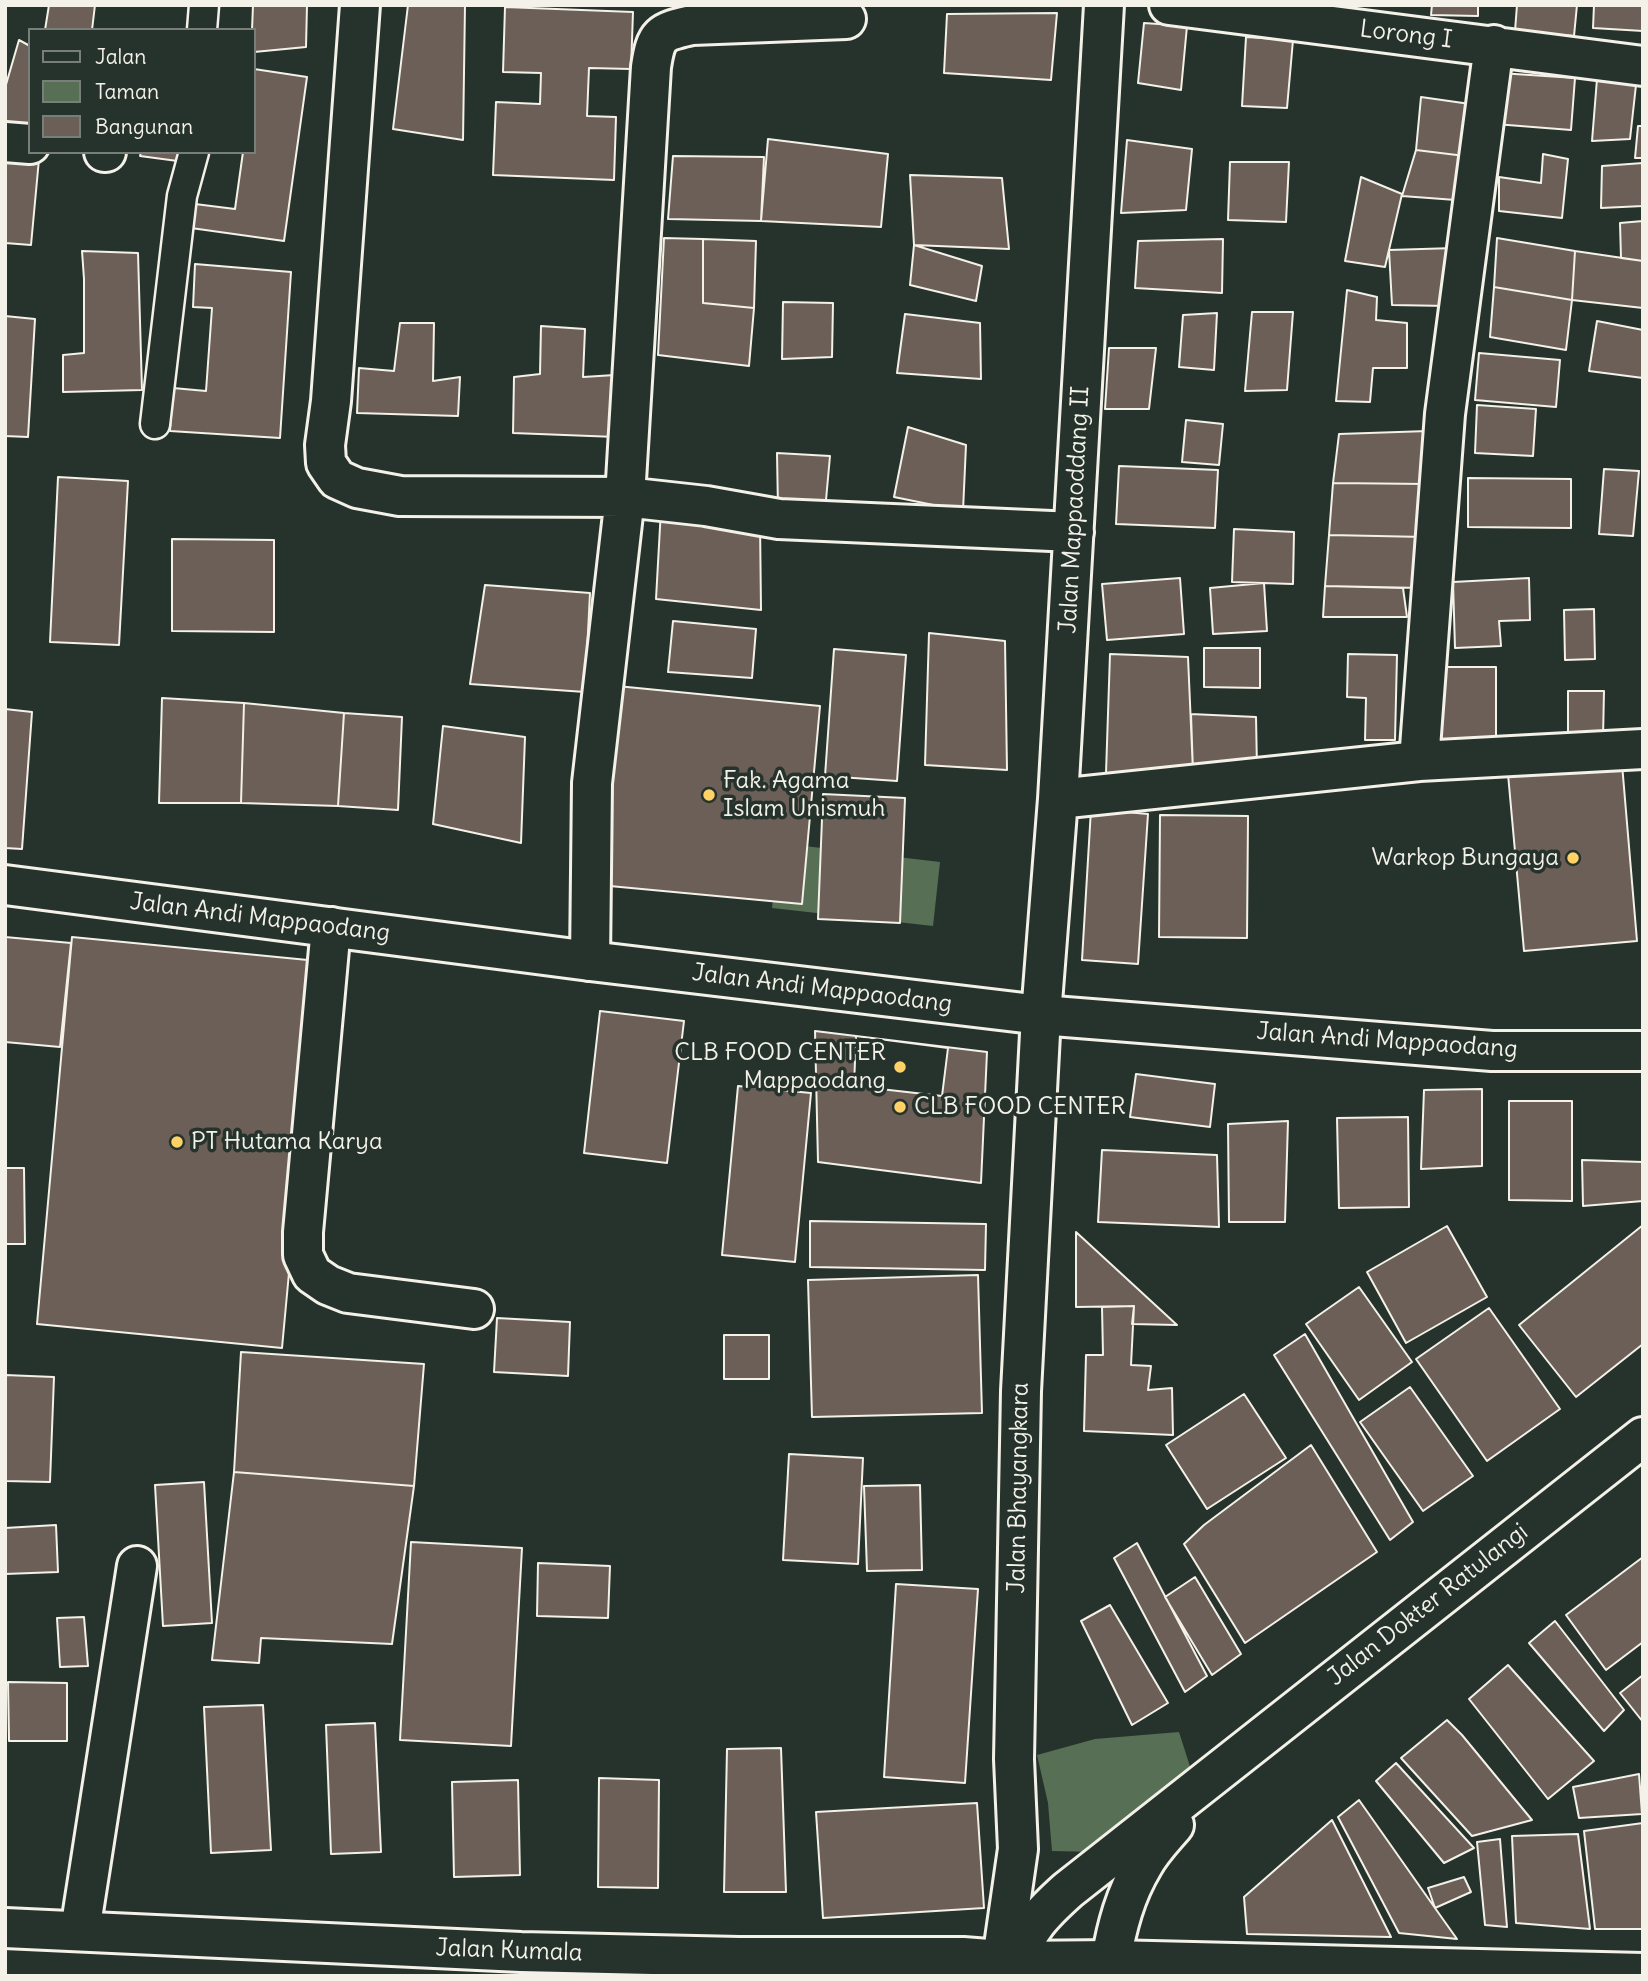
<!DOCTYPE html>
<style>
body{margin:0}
#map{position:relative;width:1648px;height:1981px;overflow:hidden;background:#26332d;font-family:Delius,sans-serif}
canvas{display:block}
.frame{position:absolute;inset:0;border:7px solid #f4f1e8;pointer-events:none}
.legend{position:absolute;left:28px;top:28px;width:228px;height:126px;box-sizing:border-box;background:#26332d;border:2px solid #787f78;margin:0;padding:9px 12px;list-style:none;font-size:21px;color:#f4f1e8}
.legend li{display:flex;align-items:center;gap:14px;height:35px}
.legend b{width:35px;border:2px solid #787f78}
</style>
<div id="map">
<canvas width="1648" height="1981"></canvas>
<div class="frame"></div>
<ul class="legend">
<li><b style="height:9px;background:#26332d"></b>Jalan</li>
<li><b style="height:19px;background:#577055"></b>Taman</li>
<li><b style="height:19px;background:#6b5f57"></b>Bangunan</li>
</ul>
</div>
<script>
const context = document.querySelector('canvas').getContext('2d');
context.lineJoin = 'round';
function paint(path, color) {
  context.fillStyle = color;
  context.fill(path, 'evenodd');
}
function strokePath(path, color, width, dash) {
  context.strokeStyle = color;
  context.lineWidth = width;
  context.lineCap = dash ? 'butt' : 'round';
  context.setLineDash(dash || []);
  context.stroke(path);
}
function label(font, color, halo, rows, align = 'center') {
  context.font = font + ' Delius,sans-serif';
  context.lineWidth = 7;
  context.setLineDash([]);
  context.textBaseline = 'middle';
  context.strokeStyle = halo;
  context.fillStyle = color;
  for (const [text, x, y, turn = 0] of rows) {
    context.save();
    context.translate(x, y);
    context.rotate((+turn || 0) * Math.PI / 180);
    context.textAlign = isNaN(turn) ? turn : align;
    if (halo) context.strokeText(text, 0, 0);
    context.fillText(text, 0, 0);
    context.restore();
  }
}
paint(new Path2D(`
 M 779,843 L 940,862 L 933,926 L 772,908 Z
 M 1179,1732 L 1193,1776 L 1097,1852 L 1052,1851 L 1048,1803 L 1037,1755 L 1095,1739 Z`), '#577055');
const building = new Path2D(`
 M 49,5 L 95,5 L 92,30 L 45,30 Z
 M 253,5 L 307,5 L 306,47 L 254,52 L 254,30 L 252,30 Z
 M 408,5 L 465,5 L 463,140 L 393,129 Z
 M 1432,5 L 1478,5 L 1478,16 L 1431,15 Z
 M 1517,5 L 1577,5 L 1574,36 L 1515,31 Z
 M 1594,5 L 1643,5 L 1643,31 L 1593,28 Z
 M 505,7 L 633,12 L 631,69 L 589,68 L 587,116 L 616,117 L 614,180 L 493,175 L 496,102 L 540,104 L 541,73 L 503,72 Z
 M 1057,13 L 1051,80 L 944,73 L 947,14 Z
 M 1144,23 L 1187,26 L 1181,90 L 1138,83 Z
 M 1246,37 L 1293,40 L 1287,108 L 1242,106 Z
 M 19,40 L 30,46 L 30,125 L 5,129 L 5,88 Z
 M 254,69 L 307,77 L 284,241 L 191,228 L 195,204 L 235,209 L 243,152 L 254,152 Z
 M 1500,73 L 1575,78 L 1571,130 L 1495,124 Z
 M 1597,79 L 1636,85 L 1630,139 L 1592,141 Z
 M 1421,97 L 1470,104 L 1465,156 L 1416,150 Z
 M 1638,126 L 1643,126 L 1643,158 L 1635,158 Z
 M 768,139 L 888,154 L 881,227 L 761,221 Z
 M 1127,140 L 1192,149 L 1186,210 L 1121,213 Z
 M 1416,150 L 1465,156 L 1469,201 L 1402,196 Z
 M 141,152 L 186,152 L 185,162 L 140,156 Z
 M 1543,154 L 1568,159 L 1562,218 L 1499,211 L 1499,177 L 1541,183 Z
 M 673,156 L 764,157 L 761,221 L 668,219 Z
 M 5,157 L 39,159 L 31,245 L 5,243 Z
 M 1230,162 L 1289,162 L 1286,222 L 1228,220 Z
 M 1643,163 L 1643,206 L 1601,208 L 1602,166 Z
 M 910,175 L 1002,178 L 1009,249 L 914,245 Z
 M 1361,177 L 1402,194 L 1385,267 L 1345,261 Z
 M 1643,221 L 1643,261 L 1621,258 L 1620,223 Z
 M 664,238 L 703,239 L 703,303 L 754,308 L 749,366 L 658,355 Z
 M 1497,238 L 1575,251 L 1572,300 L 1494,287 Z
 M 703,239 L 756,241 L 754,308 L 703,303 Z
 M 1223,239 L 1222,293 L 1135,288 L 1138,241 Z
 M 914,245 L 982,266 L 976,301 L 910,285 Z
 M 1455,248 L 1448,306 L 1392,305 L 1389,250 Z
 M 82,251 L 138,253 L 142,390 L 63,392 L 63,355 L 84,353 L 84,279 Z
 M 1575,251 L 1643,261 L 1643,308 L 1572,300 Z
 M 195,264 L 291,272 L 280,438 L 170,431 L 173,388 L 206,391 L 212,308 L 193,307 Z
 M 1494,287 L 1572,300 L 1566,350 L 1490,337 Z
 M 1347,290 L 1377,297 L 1376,320 L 1407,323 L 1407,368 L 1373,368 L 1370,402 L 1336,401 Z
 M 783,302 L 833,303 L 832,357 L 782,359 Z
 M 1252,312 L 1293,312 L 1287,390 L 1245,391 Z
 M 1217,313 L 1214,370 L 1179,367 L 1183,315 Z
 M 905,314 L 980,323 L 981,379 L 897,373 Z
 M 5,316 L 35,319 L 28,437 L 5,436 Z
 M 1597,321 L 1643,330 L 1643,378 L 1589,371 Z
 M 400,323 L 434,323 L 433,381 L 460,377 L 458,416 L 357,413 L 359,368 L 394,371 Z
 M 541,326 L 585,329 L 583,377 L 615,375 L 616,437 L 513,433 L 514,377 L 540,374 Z
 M 1109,348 L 1156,348 L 1149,409 L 1105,409 Z
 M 1479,353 L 1560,360 L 1556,407 L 1475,400 Z
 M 1477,405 L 1536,409 L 1533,456 L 1475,453 Z
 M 1186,420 L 1223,424 L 1219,465 L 1182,462 Z
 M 908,427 L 966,445 L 963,511 L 894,497 Z
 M 1428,431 L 1426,484 L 1333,483 L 1339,434 Z
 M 777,453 L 830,456 L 825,511 L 778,509 Z
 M 1119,466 L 1218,470 L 1215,528 L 1116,524 Z
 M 1604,469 L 1639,471 L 1633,536 L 1599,534 Z
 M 58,477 L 128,481 L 119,645 L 50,642 Z
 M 1468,478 L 1571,479 L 1571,528 L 1468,527 Z
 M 1333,483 L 1426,484 L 1425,537 L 1329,535 Z
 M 661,509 L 760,522 L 761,610 L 656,599 Z
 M 1234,529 L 1294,532 L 1293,584 L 1232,582 Z
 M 1329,535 L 1425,537 L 1422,588 L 1325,586 Z
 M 172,539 L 274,540 L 274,632 L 172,631 Z
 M 1180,578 L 1184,634 L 1107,640 L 1102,584 Z
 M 1529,578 L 1530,620 L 1499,621 L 1501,646 L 1455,648 L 1453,582 Z
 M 1264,583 L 1267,631 L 1213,634 L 1210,588 Z
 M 485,585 L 590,593 L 585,692 L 470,684 Z
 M 1325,586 L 1403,588 L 1407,617 L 1323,617 Z
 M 1594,609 L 1595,659 L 1565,660 L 1564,610 Z
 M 673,621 L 756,629 L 752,678 L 668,672 Z
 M 929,633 L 1005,641 L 1007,770 L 925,765 Z
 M 1204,648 L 1260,648 L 1260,688 L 1204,687 Z
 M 834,649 L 906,655 L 897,781 L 825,776 Z
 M 1110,654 L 1188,657 L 1193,772 L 1106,773 Z
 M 1348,654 L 1397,655 L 1395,740 L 1365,740 L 1366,698 L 1347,697 Z
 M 1437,667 L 1496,667 L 1496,748 L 1437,748 Z
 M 617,686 L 820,706 L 802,904 L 599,885 Z
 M 1568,691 L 1604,691 L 1603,738 L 1568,737 Z
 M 162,698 L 244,703 L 241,803 L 159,803 Z
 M 244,703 L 344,713 L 338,806 L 241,803 Z
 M 5,709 L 32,712 L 22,849 L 5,848 Z
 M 344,713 L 402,717 L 398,810 L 338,806 Z
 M 1191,714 L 1256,717 L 1257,769 L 1193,772 Z
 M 443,726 L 525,737 L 521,843 L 433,824 Z
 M 1622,764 L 1637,941 L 1524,951 L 1508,774 Z
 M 823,794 L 905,798 L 900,923 L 818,919 Z
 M 1091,809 L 1148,814 L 1138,964 L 1082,960 Z
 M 1160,815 L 1248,816 L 1247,938 L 1159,937 Z
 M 5,937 L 71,943 L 60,1047 L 5,1042 Z
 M 72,937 L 318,961 L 282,1348 L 37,1324 Z
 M 600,1011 L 684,1021 L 667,1163 L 584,1153 Z
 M 815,1031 L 987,1052 L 981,1183 L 818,1162 Z
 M 856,1036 L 948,1048 L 942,1096 L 854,1086 Z
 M 1136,1074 L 1215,1084 L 1210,1127 L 1130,1117 Z
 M 738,1086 L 811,1093 L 795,1262 L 722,1255 Z
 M 1482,1089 L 1482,1166 L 1421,1169 L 1424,1090 Z
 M 1509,1101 L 1572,1101 L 1572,1201 L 1509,1200 Z
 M 1408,1117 L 1409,1207 L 1339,1208 L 1337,1118 Z
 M 1288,1121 L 1285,1222 L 1229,1222 L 1228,1124 Z
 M 1102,1150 L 1217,1155 L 1219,1227 L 1098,1222 Z
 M 1582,1160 L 1643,1162 L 1643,1201 L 1583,1206 Z
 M 5,1168 L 24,1168 L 25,1244 L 5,1244 Z
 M 810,1221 L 986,1224 L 985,1270 L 810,1267 Z
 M 1643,1225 L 1643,1344 L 1576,1397 L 1519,1325 Z
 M 1447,1226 L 1487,1297 L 1406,1343 L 1367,1272 Z
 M 1076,1232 L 1177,1325 L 1132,1324 L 1134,1306 L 1076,1307 Z
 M 978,1275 L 982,1413 L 812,1417 L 808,1280 Z
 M 1359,1287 L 1412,1362 L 1359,1400 L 1306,1324 Z
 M 1134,1306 L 1131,1365 L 1151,1366 L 1148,1390 L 1172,1388 L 1173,1435 L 1084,1431 L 1086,1355 L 1103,1355 L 1102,1307 Z
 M 1489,1308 L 1560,1409 L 1487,1461 L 1416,1359 Z
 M 497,1318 L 570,1322 L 568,1376 L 494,1372 Z
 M 1305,1334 L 1413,1522 L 1390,1540 L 1274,1355 Z
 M 724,1335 L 769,1335 L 769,1379 L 724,1379 Z
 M 241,1352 L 424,1364 L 414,1486 L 234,1472 Z
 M 5,1375 L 54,1377 L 50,1482 L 5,1481 Z
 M 1410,1387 L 1473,1476 L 1423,1511 L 1360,1422 Z
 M 1244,1394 L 1286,1458 L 1207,1509 L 1166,1445 Z
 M 1311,1445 L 1377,1552 L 1245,1643 L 1184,1544 L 1204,1525 Z
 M 789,1454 L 863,1458 L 858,1564 L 783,1560 Z
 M 234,1472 L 414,1486 L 392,1644 L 261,1638 L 259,1663 L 212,1660 Z
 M 204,1482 L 212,1623 L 163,1626 L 155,1485 Z
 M 920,1485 L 922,1570 L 867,1571 L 864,1486 Z
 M 56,1525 L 58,1572 L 5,1574 L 5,1528 Z
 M 411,1542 L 522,1548 L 511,1746 L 400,1740 Z
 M 1137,1543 L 1207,1676 L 1185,1692 L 1114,1558 Z
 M 1643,1557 L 1643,1642 L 1606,1670 L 1566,1615 Z
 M 538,1563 L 610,1566 L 608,1618 L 537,1616 Z
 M 1195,1577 L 1241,1654 L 1212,1675 L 1165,1597 Z
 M 896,1584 L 978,1589 L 965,1783 L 884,1777 Z
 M 1110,1605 L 1168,1703 L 1132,1725 L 1081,1621 Z
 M 84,1617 L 88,1666 L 60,1667 L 57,1618 Z
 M 1555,1621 L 1624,1710 L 1604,1731 L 1529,1643 Z
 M 1508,1665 L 1594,1761 L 1548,1799 L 1469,1699 Z
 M 1643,1675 L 1643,1722 L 1620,1693 Z
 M 8,1682 L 67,1683 L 67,1741 L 9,1741 Z
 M 263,1705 L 271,1850 L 211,1853 L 204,1707 Z
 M 1447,1720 L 1462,1735 L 1532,1820 L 1472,1836 L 1401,1758 Z
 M 375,1723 L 381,1852 L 331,1854 L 326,1725 Z
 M 781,1748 L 786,1892 L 724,1892 L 727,1749 Z
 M 1396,1763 L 1474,1848 L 1444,1863 L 1376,1781 Z
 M 1639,1774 L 1642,1814 L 1579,1818 L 1573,1787 Z
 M 599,1778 L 659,1780 L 658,1888 L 598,1887 Z
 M 518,1780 L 520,1875 L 454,1877 L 452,1782 Z
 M 1359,1800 L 1435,1908 L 1457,1939 L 1399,1933 L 1338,1817 Z
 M 977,1803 L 984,1908 L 823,1918 L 816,1812 Z
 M 1332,1820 L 1391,1937 L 1247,1934 L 1244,1897 Z
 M 1643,1823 L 1643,1929 L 1595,1929 L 1584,1831 Z
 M 1578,1834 L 1590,1929 L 1516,1923 L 1512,1836 Z
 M 1500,1839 L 1507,1927 L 1485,1925 L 1477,1842 Z
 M 1464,1877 L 1471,1892 L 1435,1908 L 1428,1888 Z`);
paint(building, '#6b5f57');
strokePath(building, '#f4f1e8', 2);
const service = new Path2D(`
 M 202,30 L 204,5
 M 155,424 L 182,196 L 194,152`);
const minor = new Path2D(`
 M 360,5 L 331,401 L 325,445 L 326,463 L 337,479 L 357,488 L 400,496 L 625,497 L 651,67 C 656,34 660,32 692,25 L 846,19
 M 1169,5 L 1643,66
 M 5,142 L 30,144
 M 104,152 L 106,152
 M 1419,761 L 1445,414 L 1494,45
 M 1058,799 L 1419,761 L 1643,749
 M 331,927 L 303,1232 L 303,1255 L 312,1274 L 328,1285 L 348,1293 L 474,1309
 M 590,961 L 592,783 L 625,497 L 706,506 L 779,519 L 1074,532
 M 80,1931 L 137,1566
 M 1002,1960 L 1018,1849 L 1014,1759 L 1021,1391 L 1041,1015 L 1058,799 L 1104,5`);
const tertiary = new Path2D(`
 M 5,885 L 590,961 L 1041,1015 L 1492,1051 L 1643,1051`);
const secondary = new Path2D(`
 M 1014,1961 L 1111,1960 L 1643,1973`);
const primary = new Path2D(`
 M 5,1928 L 521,1952 L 739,1957 L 963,1957 L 1014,1961 C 1031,1926 1039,1916 1068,1890 L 1643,1437
 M 1111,1960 C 1117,1926 1125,1895 1143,1865 C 1151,1850 1163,1838 1174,1825`);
strokePath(service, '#f4f1e8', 33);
strokePath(minor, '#f4f1e8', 44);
strokePath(tertiary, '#f4f1e8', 44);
strokePath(secondary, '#f4f1e8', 44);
strokePath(primary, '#f4f1e8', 44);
strokePath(service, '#26332d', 28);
strokePath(minor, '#26332d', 38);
strokePath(tertiary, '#26332d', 38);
strokePath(secondary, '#26332d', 38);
strokePath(primary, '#26332d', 38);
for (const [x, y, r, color] of [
 [709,795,7,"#ffd166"],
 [1573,858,7,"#ffd166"],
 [900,1067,7,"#ffd166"],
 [900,1107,7,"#ffd166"],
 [177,1142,7,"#ffd166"]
]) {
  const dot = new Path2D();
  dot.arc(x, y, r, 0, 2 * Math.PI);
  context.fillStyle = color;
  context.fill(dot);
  strokePath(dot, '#26332d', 2.5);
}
label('24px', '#f4f1e8', '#26332d', [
 ["Lorong I",1406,35,7],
 ["Jalan Mappaoddang II",1075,510,-87],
 ["Jalan Andi Mappaodang",260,918,7],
 ["Jalan Andi Mappaodang",822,989,7],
 ["Jalan Andi Mappaodang",1387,1041,4],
 ["Jalan Bhayangkara",1019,1488,-89],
 ["Jalan Dokter Ratulangi",1428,1605,-38],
 ["Jalan Kumala",509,1951,2]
]);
label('24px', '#f4f1e8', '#26332d', [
 ["Fak. Agama",723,781],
 ["Islam Unismuh",723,809],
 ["Warkop Bungaya",1559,858,"right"],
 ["CLB FOOD CENTER",886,1053,"right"],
 ["Mappaodang",886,1081,"right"],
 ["CLB FOOD CENTER",914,1107],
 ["PT Hutama Karya",191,1142]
], 'left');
</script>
